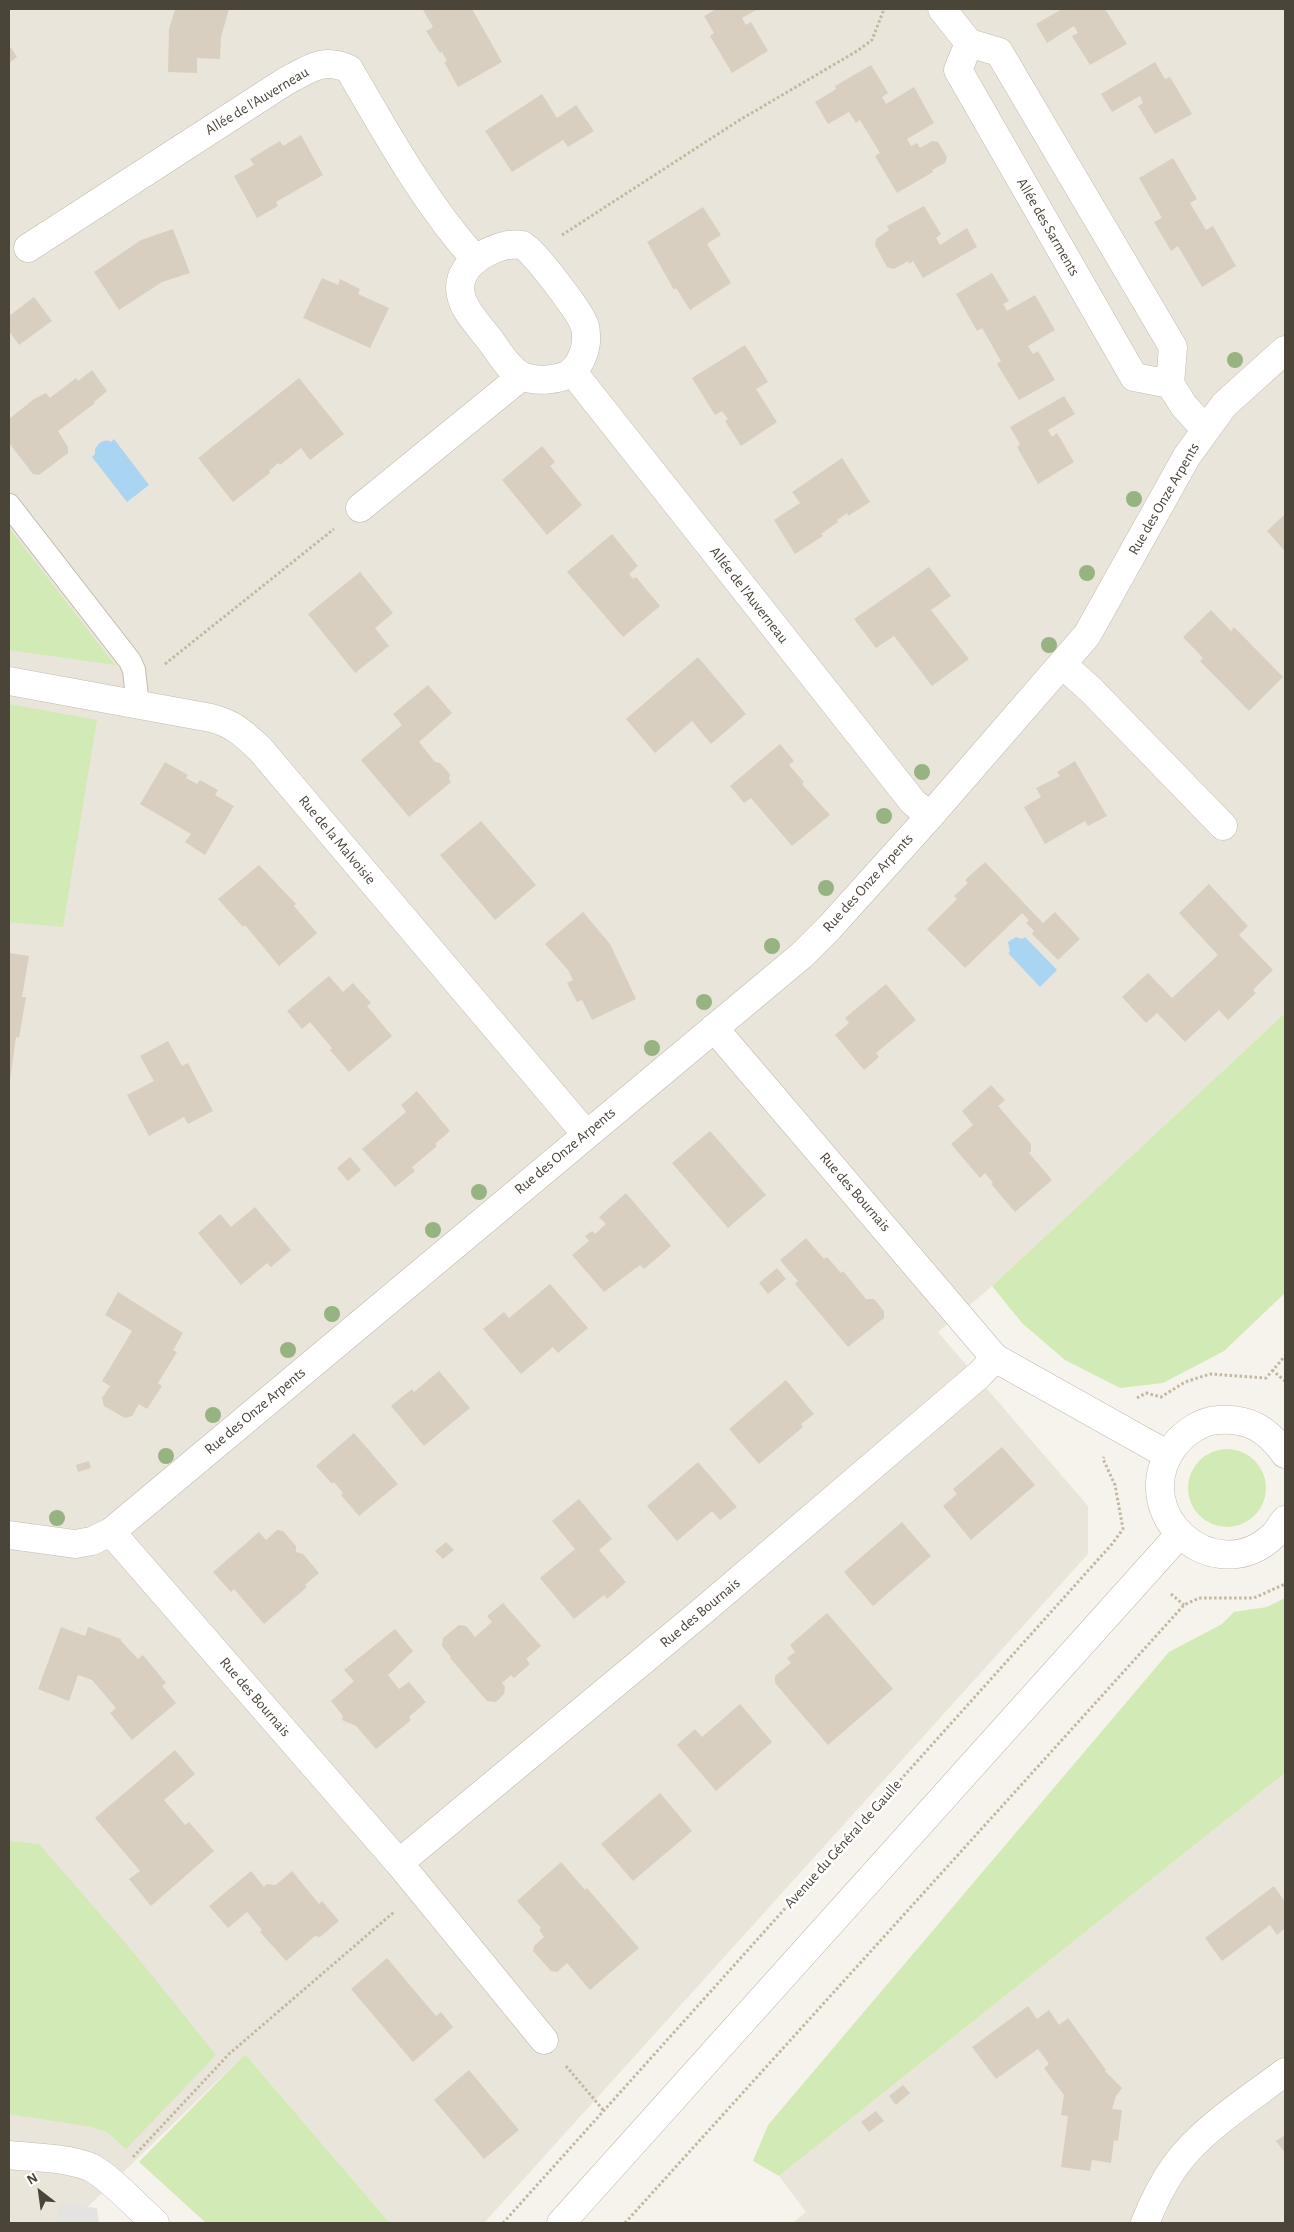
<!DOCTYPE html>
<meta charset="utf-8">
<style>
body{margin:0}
#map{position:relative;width:1294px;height:2232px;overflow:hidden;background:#f6f3ec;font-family:"Alegreya Sans",sans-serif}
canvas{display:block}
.frame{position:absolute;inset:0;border:10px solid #4b4439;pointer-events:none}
.north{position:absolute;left:15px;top:2167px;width:50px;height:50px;-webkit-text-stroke:4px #fff;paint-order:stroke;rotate:330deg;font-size:14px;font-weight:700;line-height:20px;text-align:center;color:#4b4439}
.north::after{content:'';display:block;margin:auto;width:18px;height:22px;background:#4b4439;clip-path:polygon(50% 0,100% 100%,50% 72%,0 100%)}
</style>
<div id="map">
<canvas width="1294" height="2232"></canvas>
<div class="frame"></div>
<div class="north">N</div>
</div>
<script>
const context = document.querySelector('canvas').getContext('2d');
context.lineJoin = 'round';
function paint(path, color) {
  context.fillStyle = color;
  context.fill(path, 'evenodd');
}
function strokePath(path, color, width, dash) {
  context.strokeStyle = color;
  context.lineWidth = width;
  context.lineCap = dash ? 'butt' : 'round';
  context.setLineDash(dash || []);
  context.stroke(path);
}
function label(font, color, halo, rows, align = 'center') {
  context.font = font + ' "Alegreya Sans",sans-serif';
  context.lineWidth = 5;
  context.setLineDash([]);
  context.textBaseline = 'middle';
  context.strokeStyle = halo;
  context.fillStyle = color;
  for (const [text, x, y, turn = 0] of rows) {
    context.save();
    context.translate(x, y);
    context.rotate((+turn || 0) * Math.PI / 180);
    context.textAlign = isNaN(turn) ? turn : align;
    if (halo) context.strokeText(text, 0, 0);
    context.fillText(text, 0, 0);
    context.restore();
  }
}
paint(new Path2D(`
 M 9,9 L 1285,9 L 1285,1013 L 992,1286 L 938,1332 L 1088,1506 L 1088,1554 L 484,2223 L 390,2223 L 245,2054 L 71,2223 L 9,2223 Z
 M 1285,1773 L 1285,2223 L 793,2223 L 806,2212 L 779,2176 Z`), '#eae5da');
paint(new Path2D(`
 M 9,528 L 115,665 L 9,650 Z
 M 9,704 L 97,720 L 63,927 L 9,922 Z
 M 1285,1013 L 1285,1293 L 1224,1351 L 1163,1383 L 1120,1388 L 1065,1360 L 1022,1323 L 992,1286 Z
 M1188 1488a39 39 0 1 1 78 0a39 39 0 1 1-78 0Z
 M 1285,1598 L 1285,1773 L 779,2176 L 753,2161 L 768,2125 L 1169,1652 L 1222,1624 L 1234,1612 L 1267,1607 Z
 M 9,1841 L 39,1844 L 133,1952 L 216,2055 L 126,2149 L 107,2132 L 92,2127 L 9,2114 Z
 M 245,2054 L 390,2223 L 206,2223 L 139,2162 Z`), '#d2eab5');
paint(new Path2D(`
 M 59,2203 L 97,2208 L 99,2223 L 56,2223 Z`), '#e5e3e0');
paint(new Path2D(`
 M 114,439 L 149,485 L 127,502 L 92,457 L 95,454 L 95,449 C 99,443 104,438 111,442 Z
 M 1016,937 L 1022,939 L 1025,937 L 1057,970 L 1040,987 L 1008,953 L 1010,952 L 1008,942 Z`), '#a9d4f2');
paint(new Path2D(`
 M 175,9 L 229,9 L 221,37 L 220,59 L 197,58 L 197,73 L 168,72 L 169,29 Z
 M 425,9 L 472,9 L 502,62 L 458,87 L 444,62 L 447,61 L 442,52 L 440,53 L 426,31 L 433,27 L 423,10 Z
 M 716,9 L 758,9 L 742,18 L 746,25 L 751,22 L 768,51 L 732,73 L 710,36 L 714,33 L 704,16 Z
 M 1062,9 L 1105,9 L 1127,44 L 1090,65 L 1072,36 L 1078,33 L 1074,26 L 1047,43 L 1036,24 Z
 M 9,45 L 17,57 L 9,63 Z
 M 1155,62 L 1165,79 L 1170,77 L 1192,114 L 1155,134 L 1138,106 L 1143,103 L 1140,96 L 1112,112 L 1101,94 Z
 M 871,65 L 888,93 L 882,97 L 886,104 L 914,87 L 934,123 L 907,139 L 911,146 L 917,143 L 920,148 L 932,141 L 938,142 L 947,157 L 945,163 L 932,170 L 933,172 L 897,193 L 875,156 L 880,153 L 860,120 L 856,123 L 849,112 L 828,124 L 815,102 L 836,89 L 835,86 Z
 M 542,94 L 557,118 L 576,105 L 594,131 L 568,147 L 563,140 L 512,172 L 485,131 Z
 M 301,135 L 323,175 L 276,202 L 278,206 L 257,218 L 234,176 L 254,165 L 250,159 L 280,141 L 283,146 Z
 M 1173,158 L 1197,199 L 1190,203 L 1206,230 L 1213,226 L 1236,266 L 1202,287 L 1178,246 L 1171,251 L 1154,222 L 1162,218 L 1139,178 Z
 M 924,206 L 941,234 L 936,238 L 940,245 L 967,228 L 977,247 L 923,278 L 913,261 L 909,264 L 908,261 L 894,269 L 887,267 L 875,245 L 876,239 L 889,230 L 887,226 Z
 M 703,207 L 721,235 L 707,244 L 731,283 L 690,310 L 676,288 L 674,290 L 647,242 Z
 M 173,229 L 190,273 L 162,282 L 119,310 L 94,272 L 141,240 Z
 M 992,273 L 1009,301 L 1003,304 L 1007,311 L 1035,295 L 1055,330 L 1028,346 L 1033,354 L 1038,351 L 1055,380 L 1019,400 L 997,364 L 1001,361 L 982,328 L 977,331 L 956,294 Z
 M 322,278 L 338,285 L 340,279 L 360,289 L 358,294 L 389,308 L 370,348 L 303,318 Z
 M 34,297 L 52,321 L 19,345 L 9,331 L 9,316 Z
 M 745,345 L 768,382 L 756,389 L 777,422 L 741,446 L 725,421 L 728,419 L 722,411 L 715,415 L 692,378 Z
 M 92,370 L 107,391 L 94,402 L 95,403 L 58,431 L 68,447 L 68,453 L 39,475 L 33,474 L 9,443 L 9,419 L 34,399 L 46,393 L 50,398 L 76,378 L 78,381 Z
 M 299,378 L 344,434 L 310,460 L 301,448 L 280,465 L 278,463 L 269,471 L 270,473 L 233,502 L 198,458 Z
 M 1064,396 L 1075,414 L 1048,430 L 1052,437 L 1057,433 L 1074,462 L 1038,484 L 1017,447 L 1020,444 L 1010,427 Z
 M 542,446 L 555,462 L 550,466 L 582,505 L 547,535 L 502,480 Z
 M 842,458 L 870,502 L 848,516 L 847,513 L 837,520 L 838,522 L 821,534 L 823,536 L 795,554 L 774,520 L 800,503 L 792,492 Z
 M 1285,514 L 1285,551 L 1267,531 Z
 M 612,534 L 638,566 L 629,574 L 633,579 L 636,577 L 660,606 L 623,637 L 567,572 Z
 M 929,567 L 951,596 L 931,610 L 969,659 L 932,686 L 894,636 L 876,648 L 854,619 Z
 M 360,572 L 393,613 L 375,628 L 389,646 L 355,673 L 308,614 Z
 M 1211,610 L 1231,631 L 1234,627 L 1283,677 L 1249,711 L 1200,661 L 1203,658 L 1183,637 Z
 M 698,657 L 746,714 L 711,744 L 692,721 L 655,753 L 626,719 Z
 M 428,685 L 452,713 L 419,742 L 435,762 L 440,763 L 450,774 L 449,779 L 451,782 L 409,817 L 361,760 L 402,725 L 393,714 Z
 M 780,744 L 794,761 L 789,765 L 804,782 L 802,784 L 830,815 L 792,846 L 751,798 L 744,803 L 730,786 Z
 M 1075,761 L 1107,816 L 1088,826 L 1085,821 L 1045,844 L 1024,807 L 1041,797 L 1036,788 L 1060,776 L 1057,772 Z
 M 165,762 L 188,775 L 186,778 L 197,784 L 200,780 L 218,790 L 215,795 L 234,806 L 205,855 L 185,842 L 191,834 L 140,804 Z
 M 481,821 L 536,885 L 495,920 L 440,855 Z
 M 985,862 L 1043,923 L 1055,912 L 1080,939 L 1058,960 L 1032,934 L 1034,931 L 1026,923 L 1029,920 L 1022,913 L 965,968 L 927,929 L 957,899 L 954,896 L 968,883 L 965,880 Z
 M 259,865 L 296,904 L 294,906 L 317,933 L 279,966 L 245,925 L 243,927 L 218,899 Z
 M 1209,884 L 1248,926 L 1239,935 L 1273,970 L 1253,990 L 1256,993 L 1228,1020 L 1219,1010 L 1185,1042 L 1157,1013 L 1146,1023 L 1122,997 L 1148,973 L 1172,998 L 1218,955 L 1179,913 Z
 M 583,912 L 610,944 L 636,999 L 592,1020 L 582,1000 L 577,1002 L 567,983 L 573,980 L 568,970 L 545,944 Z
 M 9,953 L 29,956 L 22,997 L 26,997 L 19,1038 L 16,1037 L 10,1081 Z
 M 329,976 L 343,992 L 353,983 L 371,1003 L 367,1006 L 392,1036 L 349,1072 L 330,1050 L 332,1048 L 310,1022 L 302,1029 L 287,1011 Z
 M 886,984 L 916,1020 L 876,1053 L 879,1057 L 864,1070 L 835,1035 L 849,1023 L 845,1018 Z
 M 168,1041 L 182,1066 L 188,1063 L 213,1111 L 188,1124 L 184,1117 L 149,1136 L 127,1095 L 154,1081 L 140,1056 Z
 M 991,1085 L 1005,1100 L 998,1106 L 1031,1144 L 1031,1151 L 1029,1153 L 1052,1180 L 1015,1212 L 991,1184 L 993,1183 L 985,1173 L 980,1178 L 951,1144 L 973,1125 L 962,1111 Z
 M 417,1091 L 450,1131 L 435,1144 L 437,1146 L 412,1167 L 415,1171 L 395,1187 L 362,1149 L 406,1112 L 401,1105 Z
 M 710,1131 L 766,1195 L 728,1228 L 672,1163 Z
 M 350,1157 L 361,1170 L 348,1181 L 337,1168 Z
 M 626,1193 L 671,1246 L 644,1269 L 640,1265 L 604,1292 L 572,1255 L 589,1241 L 585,1236 L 592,1231 L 595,1234 L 606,1224 L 599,1217 Z
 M 255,1207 L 291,1250 L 271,1267 L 267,1263 L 241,1285 L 198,1233 L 220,1214 L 231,1227 Z
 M 806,1238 L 824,1259 L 827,1257 L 841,1273 L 843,1271 L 866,1299 L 874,1299 L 884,1311 L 884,1318 L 848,1347 L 795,1284 L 798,1281 L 780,1260 Z
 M 777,1268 L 786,1279 L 768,1294 L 759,1283 Z
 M 550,1284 L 588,1328 L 558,1353 L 553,1347 L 521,1374 L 483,1329 L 504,1312 L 509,1318 Z
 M 118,1292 L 183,1333 L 173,1350 L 177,1352 L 158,1383 L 162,1386 L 147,1409 L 139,1404 L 132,1416 L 125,1418 L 104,1406 L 102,1398 L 110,1386 L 102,1381 L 132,1331 L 105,1315 Z
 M 439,1371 L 470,1408 L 424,1446 L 391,1406 L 412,1389 L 414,1392 Z
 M 786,1380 L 814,1414 L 801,1424 L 803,1427 L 759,1464 L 729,1429 Z
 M 354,1433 L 398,1484 L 359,1516 L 341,1495 L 343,1493 L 334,1482 L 332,1484 L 316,1466 Z
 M 1002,1447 L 1035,1485 L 971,1540 L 943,1506 L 957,1494 L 953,1489 Z
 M 89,1461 L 91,1468 L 78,1472 L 76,1465 Z
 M 698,1462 L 737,1507 L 720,1520 L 712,1511 L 677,1541 L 647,1506 Z
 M 579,1499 L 612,1539 L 599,1550 L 626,1582 L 607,1599 L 604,1595 L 574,1619 L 540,1578 L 575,1549 L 552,1521 Z
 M 902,1522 L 931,1556 L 873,1606 L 844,1572 Z
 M 277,1530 L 283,1531 L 296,1546 L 296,1552 L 303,1554 L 319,1573 L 305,1585 L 307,1587 L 264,1624 L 234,1589 L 231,1592 L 213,1572 L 259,1532 L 266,1540 Z
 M 446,1542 L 454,1550 L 443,1559 L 435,1551 Z
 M 503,1603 L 541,1646 L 526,1659 L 530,1664 L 514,1678 L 511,1675 L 502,1683 L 505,1687 L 504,1694 L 496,1702 L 487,1701 L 450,1658 L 451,1657 L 442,1646 L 443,1638 L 459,1625 L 466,1626 L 475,1637 L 492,1622 L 487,1616 Z
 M 827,1613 L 893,1689 L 828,1745 L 775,1683 L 775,1676 L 791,1663 L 787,1658 L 795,1652 L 790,1645 Z
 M 61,1627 L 85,1636 L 88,1627 L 121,1639 L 121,1641 L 138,1659 L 143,1655 L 166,1683 L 162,1686 L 176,1703 L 132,1740 L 110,1713 L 116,1708 L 92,1680 L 78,1675 L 69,1701 L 38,1689 Z
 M 395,1629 L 413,1651 L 388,1675 L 399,1689 L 409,1682 L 426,1702 L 409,1717 L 411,1720 L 376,1749 L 356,1726 L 342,1720 L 343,1716 L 331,1701 L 354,1681 L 344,1670 Z
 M 740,1704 L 772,1742 L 716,1791 L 677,1745 L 695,1729 L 702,1737 Z
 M 175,1750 L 195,1774 L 164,1800 L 185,1825 L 189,1822 L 214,1851 L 151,1906 L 129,1879 L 140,1871 L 95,1818 Z
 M 660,1793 L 692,1831 L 633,1881 L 601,1844 Z
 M 561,1862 L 585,1890 L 587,1888 L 639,1948 L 590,1990 L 567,1963 L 557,1972 L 551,1971 L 533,1951 L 534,1946 L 544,1937 L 539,1930 L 541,1928 L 517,1901 Z
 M 251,1871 L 264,1887 L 267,1884 L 276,1885 L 292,1871 L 319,1904 L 322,1901 L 339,1921 L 320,1937 L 315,1936 L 286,1961 L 260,1932 L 262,1930 L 247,1912 L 228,1928 L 209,1906 Z
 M 1274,1886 L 1285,1902 L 1285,1928 L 1277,1935 L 1270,1925 L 1222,1961 L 1205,1938 Z
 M 387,1958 L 436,2016 L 441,2012 L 453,2027 L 413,2062 L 351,1989 Z
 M 1028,2006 L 1037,2019 L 1049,2010 L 1059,2025 L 1068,2018 L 1106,2070 L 1105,2071 L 1122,2088 L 1116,2096 L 1112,2109 L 1122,2110 L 1118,2141 L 1114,2140 L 1111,2163 L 1092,2160 L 1090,2171 L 1061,2167 L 1068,2116 L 1061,2115 L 1064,2095 L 1044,2068 L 1049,2064 L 1038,2049 L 996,2079 L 972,2047 Z
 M 469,2070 L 519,2130 L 484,2159 L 434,2100 Z
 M 903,2085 L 910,2093 L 896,2105 L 889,2096 Z
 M 876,2111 L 884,2121 L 869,2132 L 861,2122 Z
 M 1285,2135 L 1285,2153 L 1276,2141 Z`), '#d8cfc1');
const service = new Path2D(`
 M 9,505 L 130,661 L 134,670 L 138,706`);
const minor = new Path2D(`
 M 942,9 L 969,43
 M 507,245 C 511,245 518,244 522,245 C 532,248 578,310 583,322 C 585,325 586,332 586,336 C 587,348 581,363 573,371 C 561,381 535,382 522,376 C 508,369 499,352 490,340 C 480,327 467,314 462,299 C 452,269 483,251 507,245 Z
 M 28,248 L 286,81 C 310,69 322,57 349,69 C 387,134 424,202 475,259
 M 572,371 L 913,802 L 930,816
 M 1170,384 L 1134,377 L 958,70 L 969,43 L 999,52 L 1173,347 L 1170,384 L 1184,406 L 1205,429
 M 360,508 L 522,376
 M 1062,664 L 1091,690 L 1223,826
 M 9,681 L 211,718 C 234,724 243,733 260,749 L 586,1134
 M 714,1028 L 995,1358 L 1168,1455
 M 111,1532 L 399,1863 L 705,1609 L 979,1375 L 995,1358
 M 9,1535 L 75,1544 L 92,1541 L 111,1532 L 802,955 L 830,927 L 930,816 L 1087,635 L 1187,456 L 1224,405 L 1285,350
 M 399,1863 L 544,2040
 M 9,2155 C 34,2158 66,2157 90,2167 C 109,2176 138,2208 155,2223
 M 1145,2223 C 1153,2203 1162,2184 1175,2166 C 1199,2131 1251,2098 1285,2072`);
const tertiary = new Path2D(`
 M 1285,1454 C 1268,1430 1250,1418 1218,1420 C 1201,1421 1184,1433 1174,1446 C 1125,1513 1215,1592 1274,1535 C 1278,1531 1281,1525 1285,1520
 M 561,2223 L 1179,1535`);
strokePath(service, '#c2bbae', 24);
strokePath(minor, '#c2bbae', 29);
strokePath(tertiary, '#c2bbae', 29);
strokePath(new Path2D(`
 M 562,235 L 738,121 L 857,51 L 872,40 L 884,9
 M 165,664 L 334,529
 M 1272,1370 L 1285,1381
 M 1137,1398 L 1146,1393 L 1161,1397 L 1185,1382 L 1210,1374 L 1266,1378 L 1285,1356
 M 1171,1594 L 1184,1605
 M 566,2066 L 604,2111
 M 133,2157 L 229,2054 L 394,1912
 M 503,2223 L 1112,1544 L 1123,1529 L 1115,1485 L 1103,1459 L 1104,1457
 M 625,2223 L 1184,1605 L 1199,1598 L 1254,1598 L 1285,1584`), '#c4b79f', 3, [2.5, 2.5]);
strokePath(service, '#fff', 22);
strokePath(minor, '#fff', 28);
strokePath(tertiary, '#fff', 28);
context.fillStyle = '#97b381';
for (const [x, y] of [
 [1235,360],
 [1134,499],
 [1087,573],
 [1049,645],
 [922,772],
 [884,816],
 [826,888],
 [772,946],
 [704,1002],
 [652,1048],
 [479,1192],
 [433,1230],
 [332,1314],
 [288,1350],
 [213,1415],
 [166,1456],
 [57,1518]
]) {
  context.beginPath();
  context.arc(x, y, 8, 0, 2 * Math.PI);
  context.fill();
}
label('15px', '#4b4439', '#fff', [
 ["Allée de l'Auverneau",257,101,-31],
 ["Allée des Sarments",1048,227,60],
 ["Rue des Onze Arpents",1164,499,-60],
 ["Allée de l'Auverneau",749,595,52],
 ["Rue de la Malvoisie",337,840,50],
 ["Rue des Onze Arpents",868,883,-48],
 ["Rue des Onze Arpents",565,1151,-40],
 ["Rue des Bournais",855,1192,49],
 ["Rue des Onze Arpents",255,1411,-40],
 ["Rue des Bournais",700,1613,-40],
 ["Rue des Bournais",255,1697,49],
 ["Avenue du Général de Gaulle",843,1844,-48]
]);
</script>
